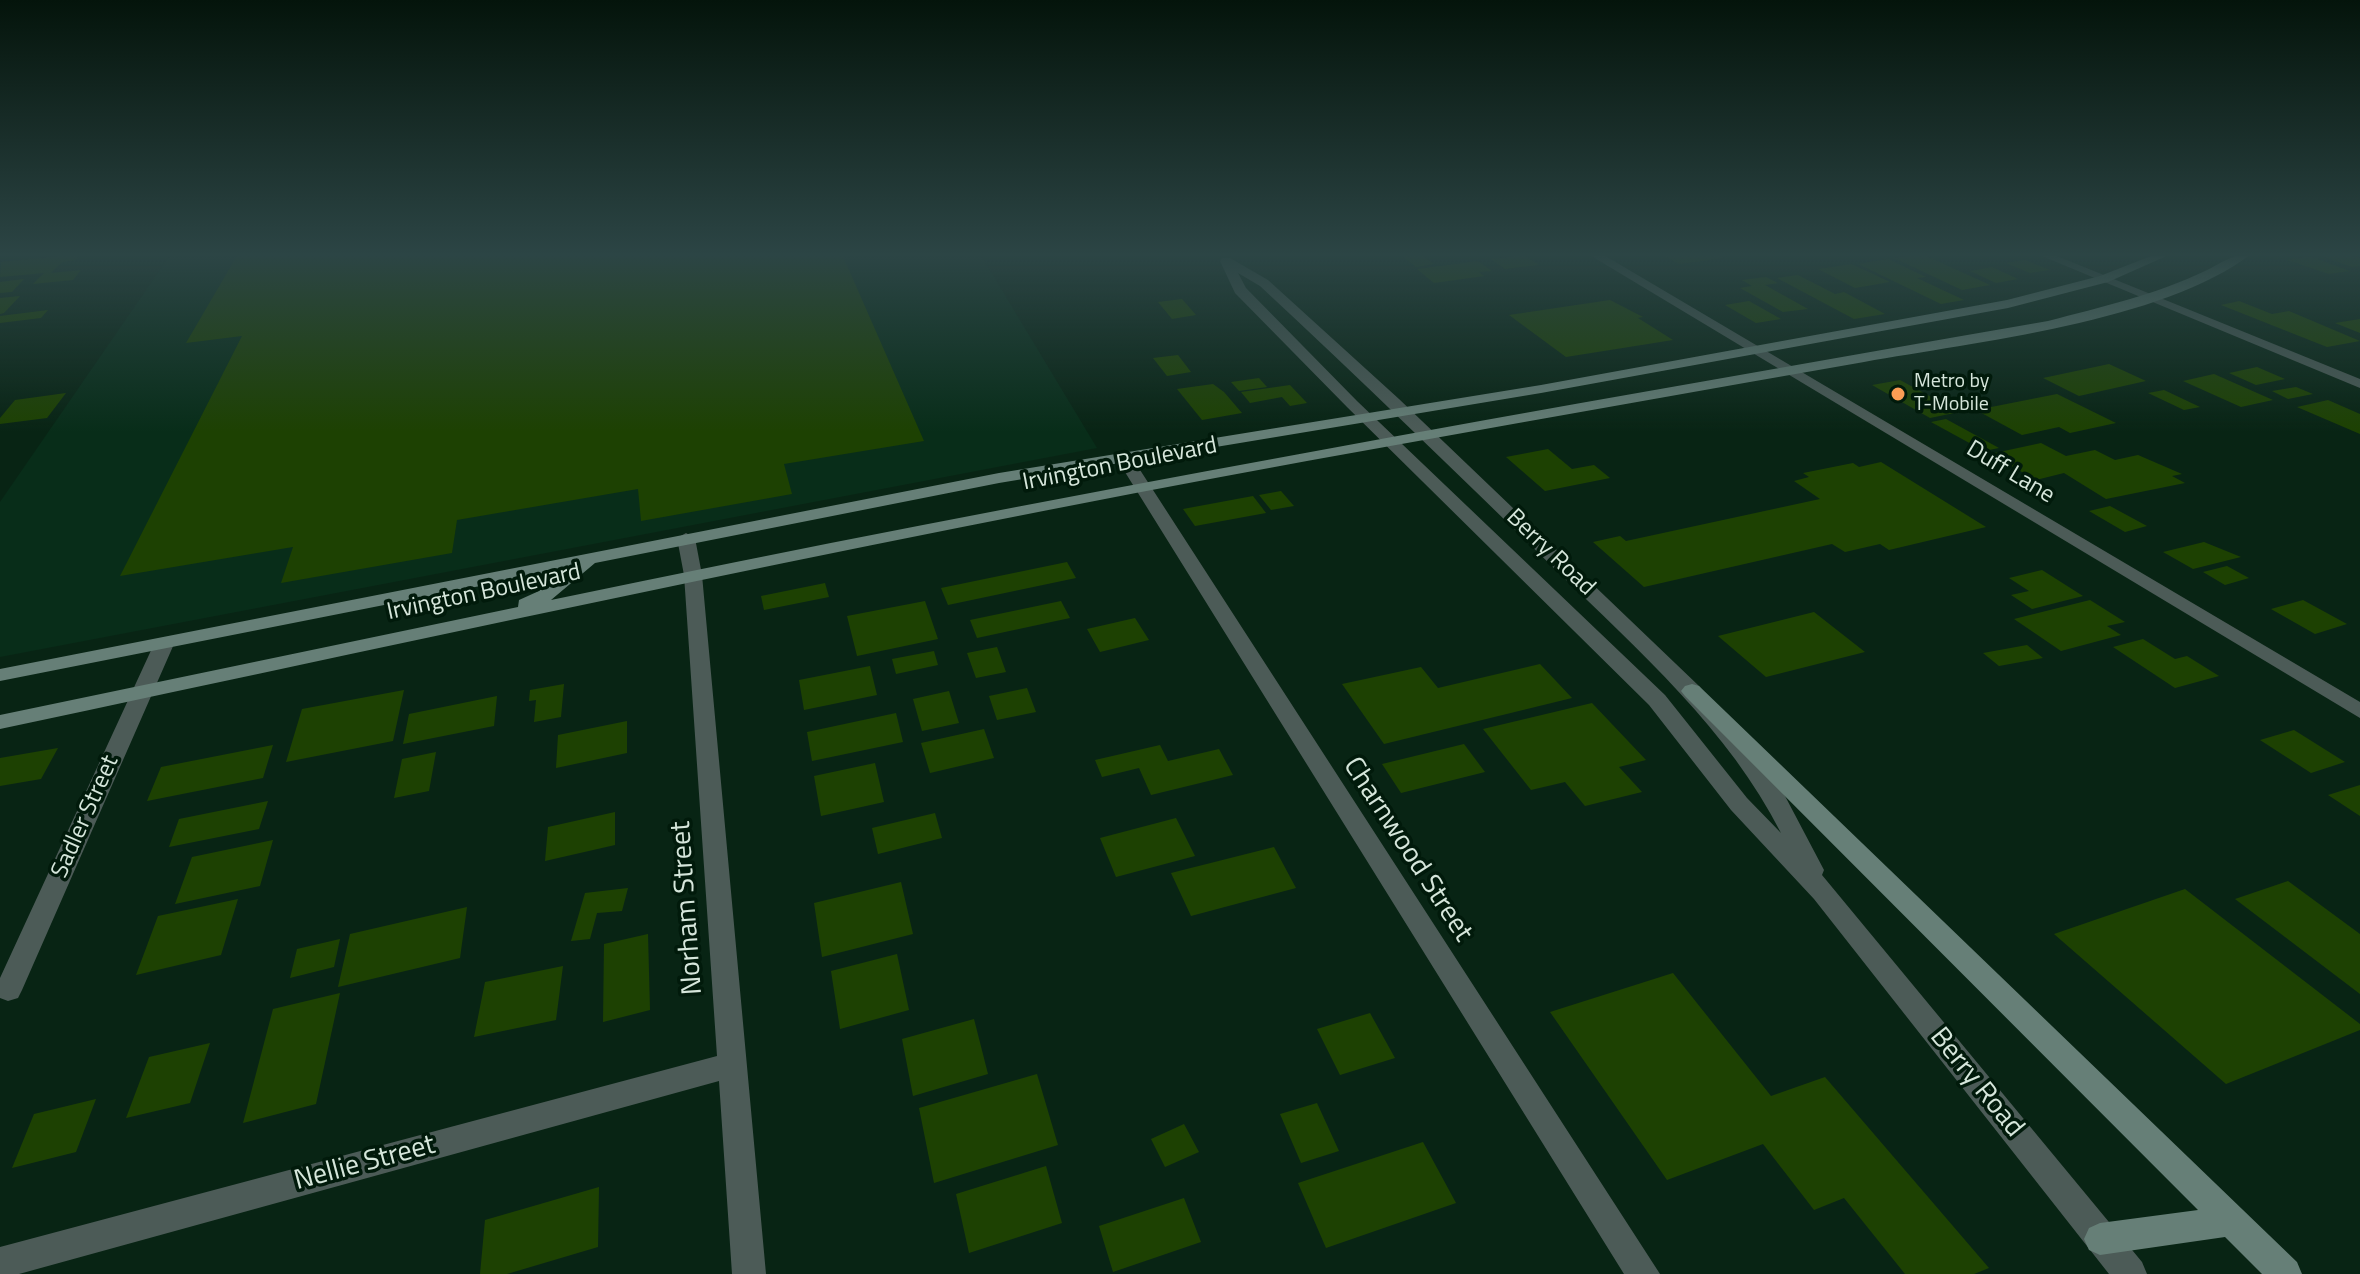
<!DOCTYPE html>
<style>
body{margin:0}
canvas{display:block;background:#082414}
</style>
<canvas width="2360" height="1274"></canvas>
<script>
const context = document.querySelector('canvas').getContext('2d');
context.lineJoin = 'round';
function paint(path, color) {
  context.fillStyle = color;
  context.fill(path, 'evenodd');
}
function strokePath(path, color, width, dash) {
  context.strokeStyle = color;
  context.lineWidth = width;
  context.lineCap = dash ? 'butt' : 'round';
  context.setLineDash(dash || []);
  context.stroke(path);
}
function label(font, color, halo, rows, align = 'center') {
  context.font = font + ' "Titillium Web",sans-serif';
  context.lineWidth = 7;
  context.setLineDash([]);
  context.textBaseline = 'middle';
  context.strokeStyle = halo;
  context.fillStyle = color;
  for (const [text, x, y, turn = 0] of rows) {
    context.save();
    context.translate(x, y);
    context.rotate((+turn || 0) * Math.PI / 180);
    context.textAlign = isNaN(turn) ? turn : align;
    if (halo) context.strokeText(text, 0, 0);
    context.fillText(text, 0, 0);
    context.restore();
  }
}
paint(new Path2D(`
 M 171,254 L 980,254 L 1097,448 L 0,657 L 0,502 Z`), '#082d19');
paint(new Path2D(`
 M 80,254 L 75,260 L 62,262 L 51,273 L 81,270 L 73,280 L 33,284 L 44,273 L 0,277 L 1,262 Z
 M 238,254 L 842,254 L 924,441 L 784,464 L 792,494 L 641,521 L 638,489 L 457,520 L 452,553 L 281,583 L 293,547 L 120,576 L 242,336 L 186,343 Z
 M 1420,254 L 1434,264 L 1416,267 L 1401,255 Z
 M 1684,254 L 1717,254 L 1724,258 L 1679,264 L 1665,256 Z
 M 1922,254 L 1990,285 L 1962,290 L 1894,258 Z
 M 2315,254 L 2347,254 L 2360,258 L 2360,266 L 2352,267 Z
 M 1524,255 L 1539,265 L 1505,269 L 1491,259 Z
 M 2309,256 L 2350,271 L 2329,274 L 2287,260 Z
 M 1888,259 L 1926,277 L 1917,278 L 1964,300 L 1941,304 L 1858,264 Z
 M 2025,260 L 2050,270 L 2030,273 L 2006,263 Z
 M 1478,261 L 1492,271 L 1479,272 L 1484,276 L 1434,283 L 1417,269 Z
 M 1852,264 L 1890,282 L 1855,288 L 1818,269 Z
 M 1992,267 L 2018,279 L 1996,283 L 1970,271 Z
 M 1798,275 L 1835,294 L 1844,292 L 1885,314 L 1854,319 L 1777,278 Z
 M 1766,277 L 1778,283 L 1765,285 L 1808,309 L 1783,312 L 1740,288 L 1752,286 L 1742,280 Z
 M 24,279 L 12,292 L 0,293 L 0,282 Z
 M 20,296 L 4,313 L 0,314 L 0,298 Z
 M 1182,299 L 1196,315 L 1172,319 L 1158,302 Z
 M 1610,300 L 1643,317 L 1638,318 L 1673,340 L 1566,357 L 1509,315 Z
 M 1749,301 L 1781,319 L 1756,323 L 1725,305 Z
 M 2239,301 L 2272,314 L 2289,311 L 2360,341 L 2327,347 L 2221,305 Z
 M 48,310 L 41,318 L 0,323 L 0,316 Z
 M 2360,319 L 2360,333 L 2335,323 Z
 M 1178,355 L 1191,372 L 1167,376 L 1153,358 Z
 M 2109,364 L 2146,381 L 2079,396 L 2043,378 Z
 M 2257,367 L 2285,379 L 2256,385 L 2229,373 Z
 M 2214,374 L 2273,400 L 2241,407 L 2183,381 Z
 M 1259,378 L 1267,387 L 1239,391 L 1231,382 Z
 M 1900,380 L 1959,412 L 1930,418 L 1872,385 Z
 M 1213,384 L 1224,392 L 1242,413 L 1202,420 L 1177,389 Z
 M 1290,385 L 1307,403 L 1290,406 L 1282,397 L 1250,403 L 1241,392 Z
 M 2296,387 L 2313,394 L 2288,399 L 2272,391 Z
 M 2164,390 L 2200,407 L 2184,410 L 2148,393 Z
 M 66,393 L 47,418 L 0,424 L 0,418 L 15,400 Z
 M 2057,394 L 2116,423 L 2070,433 L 2059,427 L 2022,435 L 1976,410 Z
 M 2328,400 L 2360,414 L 2360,434 L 2297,407 Z
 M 1946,419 L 1999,448 L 1984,451 L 1931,422 Z
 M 2041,443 L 2066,456 L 2095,450 L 2115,460 L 2138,455 L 2182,474 L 2172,476 L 2185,483 L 2106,499 L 2064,473 L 2036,480 L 1990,454 Z
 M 1548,449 L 1572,469 L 1594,465 L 1610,478 L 1545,491 L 1506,457 Z
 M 1881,462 L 1986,527 L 1889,550 L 1880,544 L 1845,552 L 1832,544 L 1644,587 L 1593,542 L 1620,536 L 1626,541 L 1820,499 L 1794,481 L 1809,477 L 1803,473 L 1853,463 L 1859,467 Z
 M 1281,491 L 1294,506 L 1271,510 L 1259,495 Z
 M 1253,496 L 1266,513 L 1195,526 L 1183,509 Z
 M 2110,506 L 2147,526 L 2125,532 L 2089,511 Z
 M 2204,542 L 2241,557 L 2193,569 L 2163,552 Z
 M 1067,562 L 1076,578 L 948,605 L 941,588 Z
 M 2227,566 L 2249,578 L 2225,585 L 2203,572 Z
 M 2042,570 L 2083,596 L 2032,609 L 2011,595 L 2029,591 L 2009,578 Z
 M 825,583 L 829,597 L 764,610 L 761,596 Z
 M 2090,600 L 2125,622 L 2107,626 L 2121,635 L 2061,651 L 2014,619 Z
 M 2303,600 L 2347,624 L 2315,634 L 2271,609 Z
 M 925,601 L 938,639 L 857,656 L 847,616 Z
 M 1061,601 L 1070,618 L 977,638 L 970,620 Z
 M 1814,612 L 1865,652 L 1766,677 L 1718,636 Z
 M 1135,618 L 1149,640 L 1100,652 L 1087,629 Z
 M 2143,639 L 2175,659 L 2187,656 L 2219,676 L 2175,688 L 2113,647 Z
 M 2027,645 L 2043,658 L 1999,666 L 1983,653 Z
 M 997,647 L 1006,672 L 976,678 L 967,653 Z
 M 934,651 L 938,665 L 896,674 L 892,659 Z
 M 1540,664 L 1572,698 L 1384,744 L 1342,684 L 1421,667 L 1438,688 Z
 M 870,666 L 877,695 L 804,710 L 799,680 Z
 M 564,684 L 561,717 L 534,722 L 536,700 L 529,701 L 530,690 Z
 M 1027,688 L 1036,712 L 997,720 L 989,696 Z
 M 404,690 L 393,741 L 286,762 L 302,709 Z
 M 949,691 L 959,723 L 922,731 L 913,699 Z
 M 497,696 L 494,726 L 403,744 L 409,714 Z
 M 1592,703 L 1646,760 L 1619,767 L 1642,792 L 1585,806 L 1565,782 L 1531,790 L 1483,729 Z
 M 896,713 L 903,742 L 812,761 L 807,732 Z
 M 627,721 L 627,753 L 556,768 L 558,735 Z
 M 984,729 L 994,758 L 930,773 L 921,743 Z
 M 2294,730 L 2345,762 L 2311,773 L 2260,740 Z
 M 1464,744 L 1485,772 L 1401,793 L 1382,764 Z
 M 273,745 L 263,778 L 147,801 L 161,767 Z
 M 1160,745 L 1168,761 L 1219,749 L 1233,775 L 1151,795 L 1139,768 L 1102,777 L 1095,760 Z
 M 58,748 L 41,779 L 0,786 L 0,758 Z
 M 436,752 L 429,791 L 394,798 L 402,759 Z
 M 875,763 L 884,802 L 821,816 L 814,776 Z
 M 2360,785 L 2360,816 L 2328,795 Z
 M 268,801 L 259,829 L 169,847 L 179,819 Z
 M 615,812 L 615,845 L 545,861 L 548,827 Z
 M 935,813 L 942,838 L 878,854 L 872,828 Z
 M 1176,818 L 1195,856 L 1116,877 L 1100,838 Z
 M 273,840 L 260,886 L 175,904 L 192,857 Z
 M 1274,847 L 1296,888 L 1191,916 L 1171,873 Z
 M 2288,881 L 2360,934 L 2360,994 L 2235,899 Z
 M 901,882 L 913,934 L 822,957 L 814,903 Z
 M 628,888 L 622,911 L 597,913 L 590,939 L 571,941 L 585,893 Z
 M 2185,889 L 2360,1024 L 2360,1030 L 2226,1084 L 2054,934 Z
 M 238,899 L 221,955 L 136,975 L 158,916 Z
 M 467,907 L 460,958 L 338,987 L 350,934 Z
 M 648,934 L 650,1010 L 603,1022 L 604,944 Z
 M 340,939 L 334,967 L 290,978 L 297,949 Z
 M 897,954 L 909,1010 L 840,1029 L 831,971 Z
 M 563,966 L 556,1020 L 474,1037 L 485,982 Z
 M 1673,973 L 1771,1096 L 1825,1077 L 1989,1268 L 1974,1274 L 1905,1274 L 1844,1198 L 1814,1210 L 1763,1144 L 1667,1180 L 1550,1012 Z
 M 340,993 L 316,1104 L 243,1123 L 273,1009 Z
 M 1370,1013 L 1395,1058 L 1340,1075 L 1317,1029 Z
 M 974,1019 L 988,1074 L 913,1096 L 902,1039 Z
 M 210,1043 L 190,1103 L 126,1118 L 149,1057 Z
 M 1037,1074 L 1058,1145 L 934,1183 L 919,1108 Z
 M 96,1099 L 76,1152 L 12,1168 L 34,1114 Z
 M 1317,1103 L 1339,1151 L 1301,1163 L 1280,1114 Z
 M 1184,1124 L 1199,1152 L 1165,1167 L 1151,1139 Z
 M 1423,1142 L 1456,1203 L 1326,1248 L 1298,1183 Z
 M 1046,1166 L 1062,1223 L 969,1253 L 956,1194 Z
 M 599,1187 L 598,1247 L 507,1274 L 480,1274 L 485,1220 Z
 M 1184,1198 L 1201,1242 L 1113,1272 L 1099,1226 Z`), '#1d4102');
paint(new Path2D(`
 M 1588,254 L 1602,254 L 2360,702 L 2360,718 Z
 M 2037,254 L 2052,254 L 2360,379 L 2360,388 Z
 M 1123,451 L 1131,456 L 1660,1274 L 1624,1274 L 1115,456 Z
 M 686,533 L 695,538 L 702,575 L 766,1274 L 732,1274 L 719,1081 L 19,1274 L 0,1274 L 0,1247 L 717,1056 L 684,575 L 677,538 Z
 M 164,638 L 174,644 L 22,990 L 18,998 L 8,1001 L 0,998 L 0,978 L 154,644 Z`), '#4c5b57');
paint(new Path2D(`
 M 1222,258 L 1230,258 L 1268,280 L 1399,399 L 1699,686 L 1785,796 L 1824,870 L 1822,875 L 2142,1262 L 2147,1274 L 2109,1274 L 1814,899 L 1731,810 L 1649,705 L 1347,407 L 1235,293 L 1220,261 ZM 1238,273 L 1260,286 C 1360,379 1459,475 1557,571 C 1639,651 1729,730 1781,833 L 1747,798 L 1665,695 L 1357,401 L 1246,288 Z`), '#4c5b57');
paint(new Path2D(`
 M 2156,254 L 2171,254 L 2108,282 L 2008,308 L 1541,393 L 999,483 L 595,563 L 551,600 C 1048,496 1548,408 2048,321 C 2101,307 2155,295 2205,271 C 2221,263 2234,253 2251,254 C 2163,322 1974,342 1864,362 C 1708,389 1552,417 1396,445 C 928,528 465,630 0,729 L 0,715 L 518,607 L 519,600 L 539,591 L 566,569 L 0,681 L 0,669 L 999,473 L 1541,385 L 2007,300 L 2100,276 Z
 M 1692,684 L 1699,686 L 2297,1262 L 2302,1274 L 2262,1274 L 2225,1237 L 2100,1255 L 2089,1250 L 2084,1239 L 2089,1228 L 2100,1223 L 2198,1210 L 1685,696 L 1681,691 L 1685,686 Z`), '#667f77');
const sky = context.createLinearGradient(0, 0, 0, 432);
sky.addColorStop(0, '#04140b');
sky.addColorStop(0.59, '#2c4545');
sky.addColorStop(1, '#2c454500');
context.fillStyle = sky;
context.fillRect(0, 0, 2360, 432);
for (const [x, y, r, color] of [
 [1898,394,8,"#fc9d54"]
]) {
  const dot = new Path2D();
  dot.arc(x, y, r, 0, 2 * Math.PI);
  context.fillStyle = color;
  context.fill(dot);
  strokePath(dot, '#011a0b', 3);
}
label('20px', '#d6e6db', '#011a0b', [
 ["Metro by",1914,382],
 ["T-Mobile",1914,405]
], 'left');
label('24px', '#d6e6db', '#011a0b', [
 ["Irvington Boulevard",1120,465,-11],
 ["Duff Lane",2010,473,31],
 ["Berry Road",1550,553,44],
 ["Irvington Boulevard",484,593,-12],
 ["Sadler Street",86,817,-66]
]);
label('28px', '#d6e6db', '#011a0b', [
 ["Charnwood Street",1407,850,57],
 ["Norham Street",688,908,-94],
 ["Berry Road",1976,1083,51],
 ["Nellie Street",365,1164,-15]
]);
</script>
